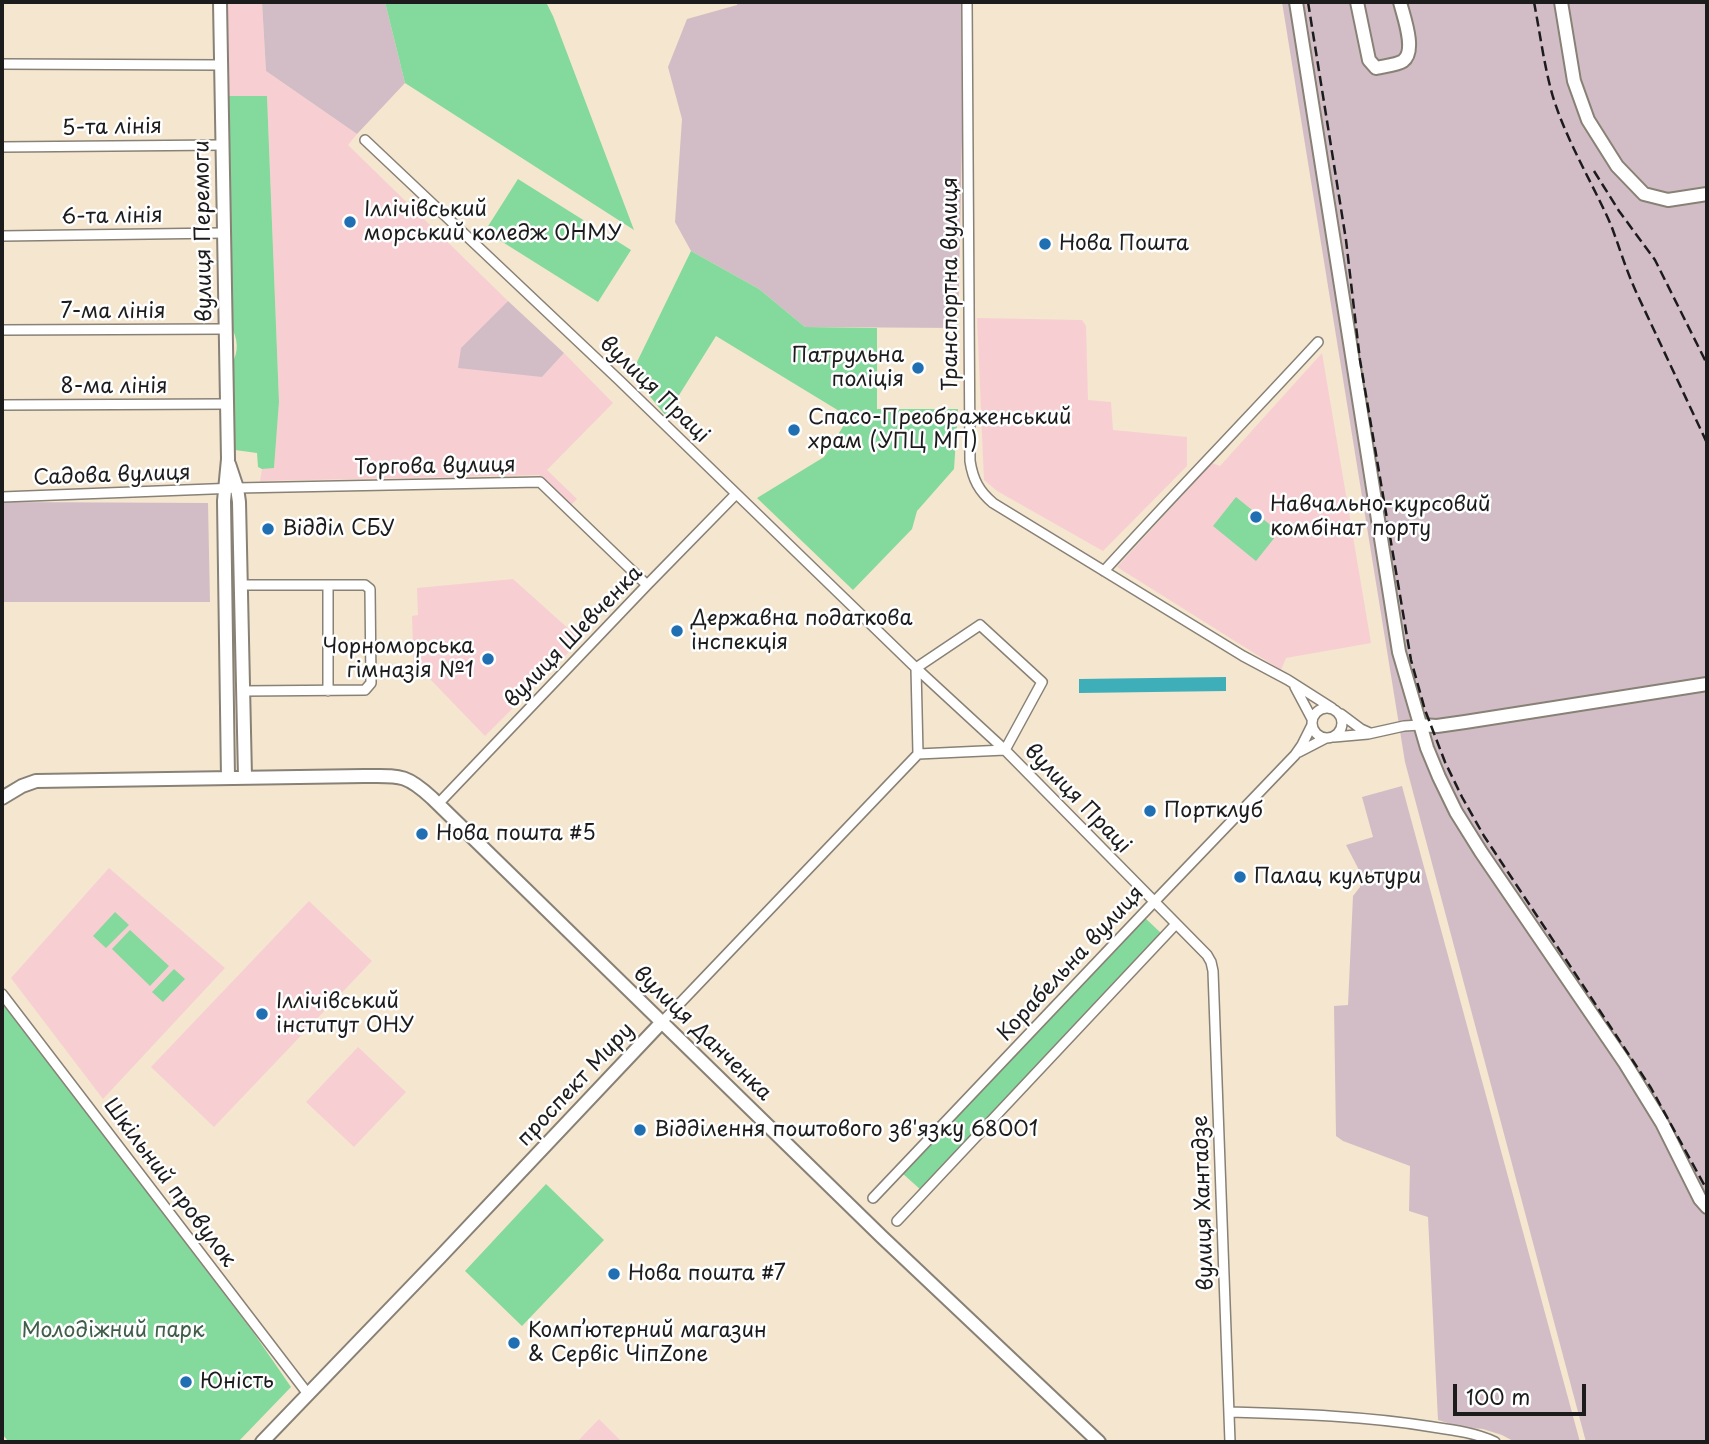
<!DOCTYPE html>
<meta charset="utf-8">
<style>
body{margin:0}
#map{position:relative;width:1709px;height:1444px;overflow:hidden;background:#f5e6cf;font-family:"Playpen Sans",sans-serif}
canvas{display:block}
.frame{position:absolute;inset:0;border:4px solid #1c1c1c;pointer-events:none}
.scale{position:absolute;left:1453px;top:1384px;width:133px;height:32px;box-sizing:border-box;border:4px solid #1c1c1c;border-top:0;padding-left:9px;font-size:21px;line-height:24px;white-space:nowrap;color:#1c1c1c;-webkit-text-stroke:5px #fff;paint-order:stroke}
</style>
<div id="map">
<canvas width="1709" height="1444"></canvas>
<div class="frame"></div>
<div class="scale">100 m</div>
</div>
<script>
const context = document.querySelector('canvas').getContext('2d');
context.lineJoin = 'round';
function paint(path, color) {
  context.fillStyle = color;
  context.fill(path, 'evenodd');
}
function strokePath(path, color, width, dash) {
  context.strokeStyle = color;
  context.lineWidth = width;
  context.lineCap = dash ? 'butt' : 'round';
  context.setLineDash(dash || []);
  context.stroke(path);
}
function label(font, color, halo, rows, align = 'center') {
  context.font = font + ' "Playpen Sans",sans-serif';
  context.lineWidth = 5;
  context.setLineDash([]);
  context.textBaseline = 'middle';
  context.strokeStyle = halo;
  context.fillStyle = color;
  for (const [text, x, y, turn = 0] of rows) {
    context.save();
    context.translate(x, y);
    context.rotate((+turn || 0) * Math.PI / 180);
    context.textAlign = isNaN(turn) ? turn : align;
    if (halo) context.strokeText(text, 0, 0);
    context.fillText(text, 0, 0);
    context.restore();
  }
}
paint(new Path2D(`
 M 224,2 L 262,2 L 266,71 L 357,134 L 348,145 L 508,301 L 462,348 L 542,377 L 564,353 L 613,403 L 547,470 L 577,499 L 571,505 L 539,475 L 260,481 L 262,469 L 274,467 L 279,402 L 267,96 L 224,96 Z
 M 977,318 L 1082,320 L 1086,326 L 1088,400 L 1111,402 L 1113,430 L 1187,437 L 1187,466 L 1103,551 L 997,491 L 984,480 Z
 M 1322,353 L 1371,643 L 1286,658 L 1281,670 L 1117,567 L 1212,463 L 1220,466 Z
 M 513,579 L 581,640 L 485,736 L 429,678 L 414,677 L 412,616 L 418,615 L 417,588 Z
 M 109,868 L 225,968 L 103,1099 L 11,978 Z
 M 309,901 L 372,961 L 214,1127 L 151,1067 Z
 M 358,1047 L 406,1092 L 354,1147 L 306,1102 Z
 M 599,1419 L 622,1442 L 577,1442 Z`), '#f7cfd2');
paint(new Path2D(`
 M 262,2 L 385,2 L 405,83 L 357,134 L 266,71 Z
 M 738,2 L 965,2 L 958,328 L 805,327 L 759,289 L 691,251 L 675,222 L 682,119 L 668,67 L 687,19 L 737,5 Z
 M 1282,2 L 1707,2 L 1707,1442 L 1586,1442 L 1405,762 Z
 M 508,301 L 564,353 L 542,377 L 458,368 L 461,348 Z
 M 2,502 L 208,503 L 210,602 L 2,602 Z
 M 1402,786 L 1580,1442 L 1515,1442 L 1502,1435 L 1483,1429 L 1460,1427 L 1438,1420 L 1428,1217 L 1409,1211 L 1410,1166 L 1343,1141 L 1336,1136 L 1334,1006 L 1348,1005 L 1353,896 L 1360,887 L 1358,868 L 1346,845 L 1373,837 L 1362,797 Z`), '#d2bdc6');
paint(new Path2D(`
 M 385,2 L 546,2 L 553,16 L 634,230 L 405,83 Z
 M 224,96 L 267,96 L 279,402 L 274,468 L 262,469 L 258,467 L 257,453 L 235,450 L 232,363 C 239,352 238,338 231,327 Z
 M 518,179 L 631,250 L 598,302 L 485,231 Z
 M 691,251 L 759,289 L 805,327 L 877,328 L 877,409 L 958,409 L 954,469 L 917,511 L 912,529 L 853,590 L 757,498 L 824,457 L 849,417 L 716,336 L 666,416 L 638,382 L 637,362 Z
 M 1236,497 L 1279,532 L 1256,561 L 1213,526 Z
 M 115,912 L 129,925 L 106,948 L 93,936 Z
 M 1144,917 L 1162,934 L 921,1190 L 902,1173 Z
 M 130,930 L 169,966 L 150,986 L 112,949 Z
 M 174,969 L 185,979 L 163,1002 L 152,992 Z
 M 2,1001 L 253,1332 L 291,1387 L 238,1442 L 9,1442 L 2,1434 Z
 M 546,1184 L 604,1240 L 522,1326 L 465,1271 Z`), '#84d99c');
paint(new Path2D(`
 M 1226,677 L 1226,691 L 1079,693 L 1079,679 Z`), '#3eafb8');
const street = new Path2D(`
 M 967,2 L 970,461 C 973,480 979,491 993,503 L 1243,656 L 1288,680 L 1332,708
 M 2,64 L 221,65
 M 365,140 L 619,380 L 916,668 L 1005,750 L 1207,955 L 1211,962 L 1213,971 L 1230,1442
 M 2,147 L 222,145
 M 2,236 L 223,233
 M 2,330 L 224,329
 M 2,405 L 227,404
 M 2,497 L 237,488 L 540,482 L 647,585
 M 1104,571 C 1174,494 1247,419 1318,342
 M 241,585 L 365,585 L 370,589 L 371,683 L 365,690 L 243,691
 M 328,585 L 328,691
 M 916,668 L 980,625 L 1042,682 L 1005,750
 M 916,668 L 918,754
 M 1295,687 L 1312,719
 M1312 723a15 15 0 1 1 30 0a15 15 0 1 1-30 0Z
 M 1341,714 L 1361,729 L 1370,733
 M 1334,737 L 1368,734 L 1404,726 L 1420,725
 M 1299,752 L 1326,738
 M 918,754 L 1005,750
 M 438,804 L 647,585 L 736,494
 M 2,994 L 308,1394
 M 662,1022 L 918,754
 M 873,1198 L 1154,902 L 1295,755 L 1302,745 L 1312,725
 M 897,1221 L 1176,924
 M 1230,1412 C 1298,1414 1366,1416 1433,1427 C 1454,1430 1476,1433 1495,1442`);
const secondary = new Path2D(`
 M 220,2 L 228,459 L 224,501 L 228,778
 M 1296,2 L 1399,652 L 1427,748 L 1439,777 L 1456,812 L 1481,852 L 1625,1063 L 1662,1123 L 1700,1199 L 1707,1207
 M 1357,2 L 1369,60 L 1376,68 C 1384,66 1397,65 1403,61 C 1417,51 1403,15 1400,2
 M 1561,2 L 1574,81 L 1588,120 L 1617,166 L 1644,194 L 1668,200 L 1707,194
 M 229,464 L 237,488 L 239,502 L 245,777
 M 1420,725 L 1437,726 L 1465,722 L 1707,684
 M 2,798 L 22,786 L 36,781 L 364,776 C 399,776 405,773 432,798 L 882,1237 L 1099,1442
 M 262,1442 L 441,1256 L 662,1022`);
strokePath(street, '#888176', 12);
strokePath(secondary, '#888176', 16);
strokePath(street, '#fff', 9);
strokePath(secondary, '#fff', 12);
strokePath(new Path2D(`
 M 1308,2 L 1346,240 L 1360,360 L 1411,660 L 1425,710 L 1445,762 L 1462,797 L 1484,836 L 1651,1088 L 1707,1190
 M 1534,2 C 1540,33 1544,66 1553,97 C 1567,142 1592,182 1611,225 C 1620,249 1627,273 1638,296 L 1707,443
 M 1594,171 L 1619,211 L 1655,260 L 1707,364`), '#1c1c1c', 2.5, [10, 5]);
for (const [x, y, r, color] of [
 [350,222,7,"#1f6fb2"],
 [1045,244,7,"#1f6fb2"],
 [918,368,7,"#1f6fb2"],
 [794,430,7,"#1f6fb2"],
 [1256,517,7,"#1f6fb2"],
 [268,529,7,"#1f6fb2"],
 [677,631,7,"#1f6fb2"],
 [488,659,7,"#1f6fb2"],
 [1150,811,7,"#1f6fb2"],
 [422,834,7,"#1f6fb2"],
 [1240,877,7,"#1f6fb2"],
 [262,1014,7,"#1f6fb2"],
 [640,1130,7,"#1f6fb2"],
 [614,1274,7,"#1f6fb2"],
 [514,1343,7,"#1f6fb2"],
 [186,1382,7,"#1f6fb2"]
]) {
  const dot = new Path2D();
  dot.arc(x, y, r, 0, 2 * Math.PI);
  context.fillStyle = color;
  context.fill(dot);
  strokePath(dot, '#fff', 2.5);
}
label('21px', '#1c1c1c', '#fff', [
 ["5-та лінія",112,128,-1],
 ["6-та лінія",112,217,-1],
 ["вулиця Перемоги",204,231,-91],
 ["Транспортна вулиця",951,284,-90],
 ["7-ма лінія",113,312],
 ["8-ма лінія",114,387],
 ["вулиця Праці",654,390,44],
 ["Торгова вулиця",435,467,-1],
 ["Садова вулиця",112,476,-2],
 ["вулиця Шевченка",574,637,-46],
 ["вулиця Праці",1077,799,46],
 ["Корабельна вулиця",1071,964,-47],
 ["вулиця Данченка",702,1034,44],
 ["проспект Миру",576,1085,-47],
 ["Шкільний провулок",169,1183,53],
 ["вулиця Хантадзе",1204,1203,-92]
]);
label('21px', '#1c1c1c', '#fff', [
 ["Іллічівський",364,210],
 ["морський коледж ОНМУ",364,234],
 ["Нова Пошта",1059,244],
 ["Патрульна",904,356,"right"],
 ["поліція",904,380,"right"],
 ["Спасо-Преображенський",808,418],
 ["храм (УПЦ МП)",808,442],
 ["Навчально-курсовий",1270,505],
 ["комбінат порту",1270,529],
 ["Відділ СБУ",282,529],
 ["Державна податкова",691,619],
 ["інспекція",691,643],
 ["Чорноморська",474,647,"right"],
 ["гімназія №1",474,671,"right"],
 ["Портклуб",1164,811],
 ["Нова пошта #5",436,834],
 ["Палац культури",1254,877],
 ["Іллічівський",276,1002],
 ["інститут ОНУ",276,1026],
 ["Відділення поштового зв'язку 68001",654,1130],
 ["Нова пошта #7",628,1274],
 ["Комп’ютерний магазин",528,1331],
 ["& Сервіс ЧіпZone",528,1355],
 ["Юність",200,1382]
], 'left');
label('21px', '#405e49', '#fff', [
 ["Молодіжний парк",113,1331]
]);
</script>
